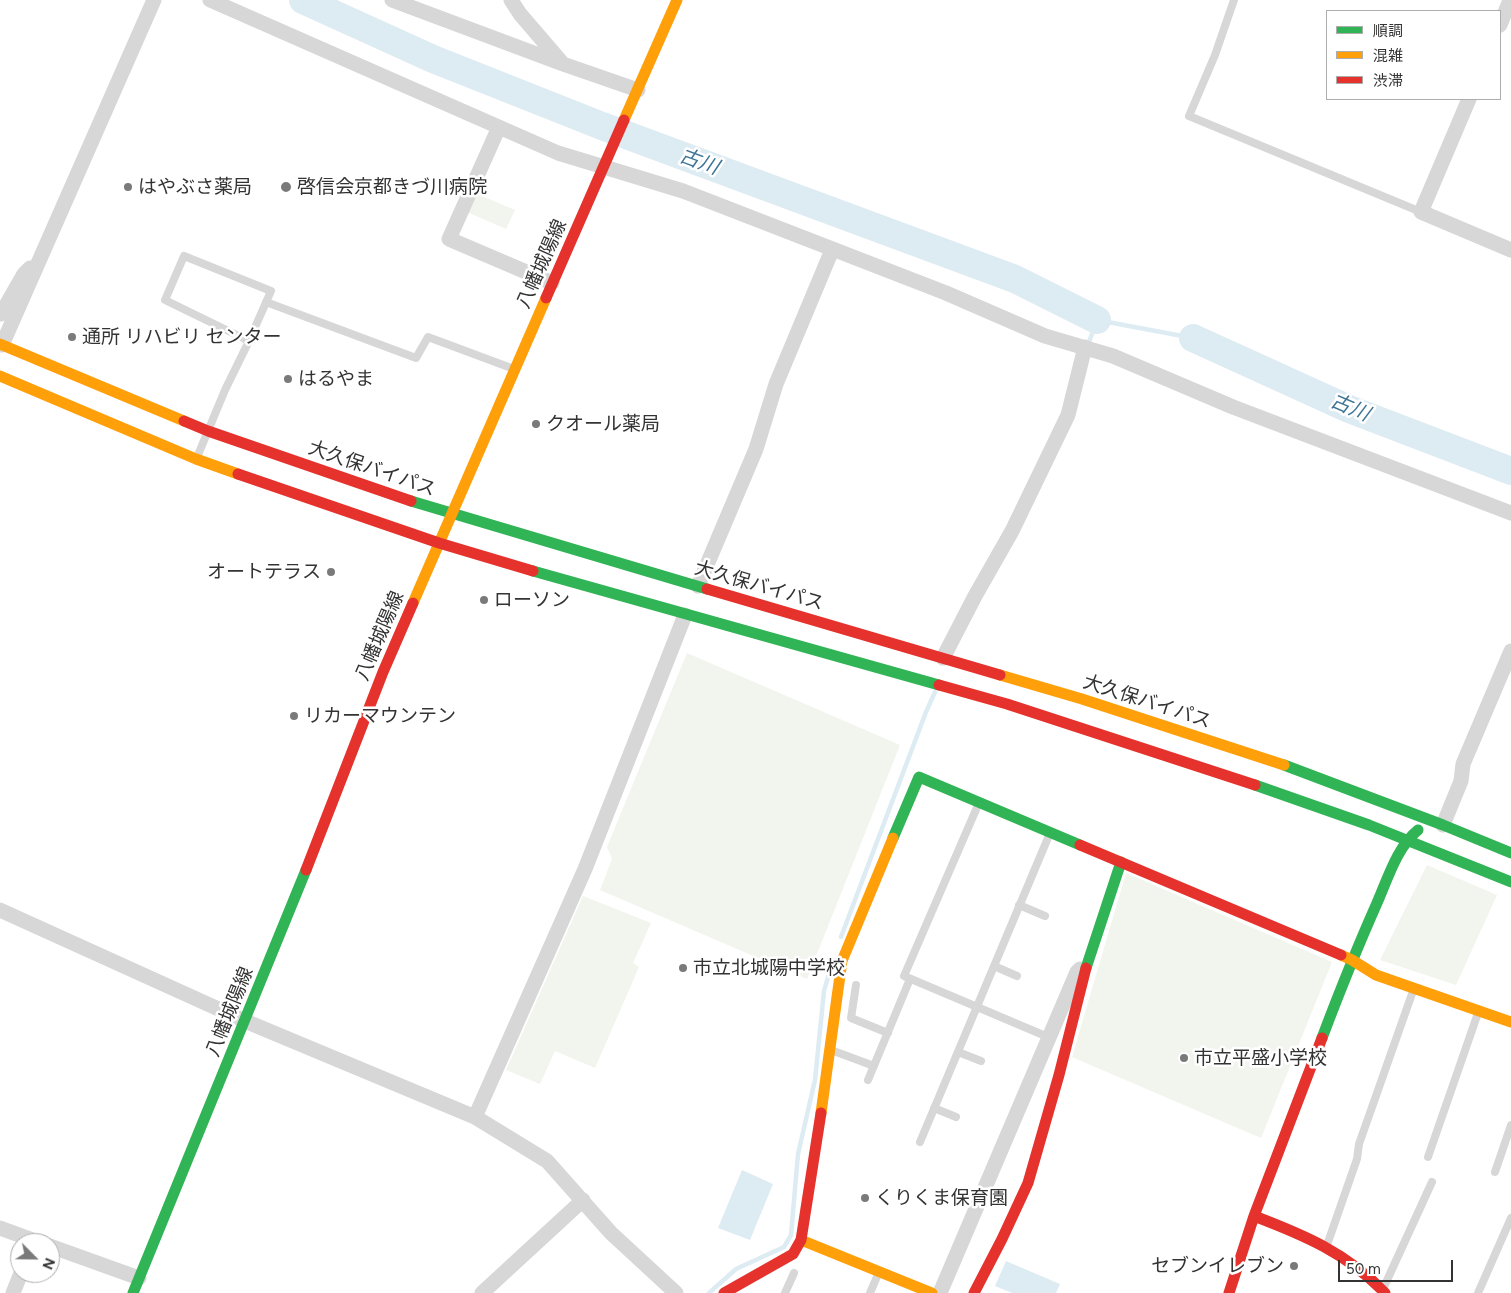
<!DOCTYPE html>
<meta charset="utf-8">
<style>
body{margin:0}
#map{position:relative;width:1511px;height:1293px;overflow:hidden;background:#fff;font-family:Figtree,"Noto Sans JP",sans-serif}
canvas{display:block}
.legend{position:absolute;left:1326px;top:10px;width:175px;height:90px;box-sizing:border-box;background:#fff;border:1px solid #adadad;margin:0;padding:6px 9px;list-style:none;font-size:15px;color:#333}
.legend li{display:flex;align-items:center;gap:10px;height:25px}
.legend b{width:25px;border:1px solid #adadad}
.north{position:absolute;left:10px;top:1233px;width:50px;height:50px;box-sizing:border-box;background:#fff;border:1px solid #adadad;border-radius:50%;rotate:113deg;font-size:14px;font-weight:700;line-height:20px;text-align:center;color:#333}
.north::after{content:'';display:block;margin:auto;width:18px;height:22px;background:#7a7a7a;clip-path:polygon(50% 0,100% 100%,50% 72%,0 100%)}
.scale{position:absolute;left:1338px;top:1260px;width:115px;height:22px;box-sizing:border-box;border:2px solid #333;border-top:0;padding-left:6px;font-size:15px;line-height:18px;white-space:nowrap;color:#333;-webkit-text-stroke:4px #fff;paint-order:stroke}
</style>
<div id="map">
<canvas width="1511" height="1293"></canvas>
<ul class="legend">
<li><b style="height:6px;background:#30b455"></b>順調</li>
<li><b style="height:6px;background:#ff9f0a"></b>混雑</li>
<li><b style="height:6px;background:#e5322d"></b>渋滞</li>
</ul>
<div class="north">N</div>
<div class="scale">50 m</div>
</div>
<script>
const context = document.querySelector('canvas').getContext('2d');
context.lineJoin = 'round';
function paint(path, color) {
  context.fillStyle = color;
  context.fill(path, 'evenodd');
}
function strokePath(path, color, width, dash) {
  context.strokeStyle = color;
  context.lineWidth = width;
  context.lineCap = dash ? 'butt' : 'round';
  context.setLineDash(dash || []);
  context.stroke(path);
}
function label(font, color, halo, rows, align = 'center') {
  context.font = font + ' Figtree,"Noto Sans JP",sans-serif';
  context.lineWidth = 5;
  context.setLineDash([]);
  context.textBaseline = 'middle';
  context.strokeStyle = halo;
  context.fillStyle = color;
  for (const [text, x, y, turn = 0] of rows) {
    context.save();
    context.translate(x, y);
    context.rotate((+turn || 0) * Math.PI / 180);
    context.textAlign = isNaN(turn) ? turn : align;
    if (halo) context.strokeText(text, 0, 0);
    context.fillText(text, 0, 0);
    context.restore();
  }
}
paint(new Path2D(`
 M 475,193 L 515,210 L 506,229 L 467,212 Z
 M 687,653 L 900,745 L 807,979 L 600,890 L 612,859 L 607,847 Z
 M 1427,865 L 1497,895 L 1456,985 L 1380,960 Z
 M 1126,873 L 1332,962 L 1261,1138 L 1072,1057 Z
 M 583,896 L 651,923 L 633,963 L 639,967 L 595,1068 L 555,1051 L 540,1084 L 506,1070 Z`), '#f1f5ed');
paint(new Path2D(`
 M 742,1170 L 773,1184 L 750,1240 L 718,1228 Z
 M 1006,1261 L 1060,1284 L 1056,1293 L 1012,1293 L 995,1286 Z`), '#ddebf3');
strokePath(new Path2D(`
 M 1088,345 L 1097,320 L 1193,338
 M 841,937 L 926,712 L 935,692
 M 709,1293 L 736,1269 L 784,1247 L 791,1235 L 798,1154 L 815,1080 L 824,991 L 832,963`), '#ddebf3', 4.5);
strokePath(new Path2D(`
 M 303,0 L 433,59 L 602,126 L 1015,279 L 1097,320
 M 1193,338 L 1349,409 L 1511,471`), '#ddebf3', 28);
strokePath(new Path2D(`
 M 1234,0 L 1215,55 L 1189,116 L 1421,212
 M 266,302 L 416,358 L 428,337 L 514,369
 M 198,455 L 225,390 L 249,341 L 271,291 L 184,256 L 165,300 L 249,341
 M 978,805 L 904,976 L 1048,1037
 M 1019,905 L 1045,916
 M 994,966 L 1017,976
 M 856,985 L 851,1018 L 888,1033
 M 831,1050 L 874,1066
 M 958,1052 L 981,1061
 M 868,1080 L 910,979
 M 934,1108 L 956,1117
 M 920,1142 L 1050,833
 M 1428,1157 L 1478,1013
 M 1495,1172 L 1511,1125
 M 1327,1245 L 1357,1159 L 1359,1144 L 1413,991
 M 1383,1289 L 1432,1182
 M 785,1293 L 794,1273
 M 870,1293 L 879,1272
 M 1478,1293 L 1511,1218`), '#d7d7d7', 8);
strokePath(new Path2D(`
 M 210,0 L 558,153 L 683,191 L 946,293 L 1045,336 L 1113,356 L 1233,407 L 1511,513
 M 392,0 L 563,64
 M 511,0 L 520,14 L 563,64 L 638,90
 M 1500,25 L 1510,0
 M 1469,99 L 1421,212 L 1511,250
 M 499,127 L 449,239 L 552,283
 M 1,314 L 24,274 L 30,268
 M 2,345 L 154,0
 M 698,586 L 756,449 L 776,384 L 832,250
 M 943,658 L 975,596 L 1012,531 L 1068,415 L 1085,347
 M 1443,825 L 1461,781 L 1463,764 L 1511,651
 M 0,910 L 245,1021 L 475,1117 L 547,1161 L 611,1233 L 676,1293
 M 475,1117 L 585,869 L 685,615
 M 0,1228 L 41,1243
 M 50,1246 L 139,1278
 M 13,1293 L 21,1273
 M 482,1293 L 583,1200
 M 940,1293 L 1077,972 L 1080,969`), '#d7d7d7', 15);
strokePath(new Path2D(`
 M 411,501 L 707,589
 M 533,571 L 939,685
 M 1284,765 L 1443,825 L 1511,853
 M 1255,785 L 1369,825 L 1511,882
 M 893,838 L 919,777 L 1080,845
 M 1086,968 L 1121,862
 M 1322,1038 C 1339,993 1357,948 1377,903 C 1388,878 1397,847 1418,830
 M 133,1293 L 306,870`), '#30b455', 11);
strokePath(new Path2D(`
 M 624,120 L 677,0
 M 0,344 L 184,421
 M 0,376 L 196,459 L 238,474
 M 413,603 L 546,298
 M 1000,675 L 1082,699 L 1284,765
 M 1341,955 L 1352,960 L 1376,975 L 1511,1022
 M 821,1113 L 842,961 L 893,838
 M 801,1240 L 932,1293`), '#ff9f0a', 11);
strokePath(new Path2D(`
 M 546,298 L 624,120
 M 184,421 L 208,431 L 411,501
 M 238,474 L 439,543 L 533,571
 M 707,589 L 1000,675
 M 939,685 L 1007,704 L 1255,785
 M 1080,845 L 1341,955
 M 306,870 L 383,672 L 413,603
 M 1254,1216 C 1304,1235 1347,1253 1385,1293
 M 724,1293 L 793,1254 L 801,1240 L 821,1113
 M 974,1293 L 1002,1239 L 1028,1183 L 1059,1075 L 1086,968
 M 1229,1293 L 1254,1216 L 1322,1038`), '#e5322d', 11);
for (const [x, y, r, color] of [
 [128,187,5,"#7a7a7a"],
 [286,187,6,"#7a7a7a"],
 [72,337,5,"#7a7a7a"],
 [288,379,5,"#7a7a7a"],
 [536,424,5,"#7a7a7a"],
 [331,572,5,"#7a7a7a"],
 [484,600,5,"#7a7a7a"],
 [294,716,5,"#7a7a7a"],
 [683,968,5,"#7a7a7a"],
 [1184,1058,5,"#7a7a7a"],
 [865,1198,5,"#7a7a7a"],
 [1294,1266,5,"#7a7a7a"]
]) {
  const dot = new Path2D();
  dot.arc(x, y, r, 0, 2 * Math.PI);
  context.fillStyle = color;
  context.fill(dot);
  strokePath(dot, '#fff', 2);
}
label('19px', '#333', '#fff', [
 ["はやぶさ薬局",138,187],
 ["啓信会京都きづ川病院",297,187],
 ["通所 リハビリ センター",82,337],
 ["はるやま",298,379],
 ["クオール薬局",546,424],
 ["オートテラス",321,572,"right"],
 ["ローソン",494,600],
 ["リカーマウンテン",304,716],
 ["市立北城陽中学校",693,968],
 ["市立平盛小学校",1194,1058],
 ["くりくま保育園",875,1198],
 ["セブンイレブン",1284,1266,"right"]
], 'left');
label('19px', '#333', '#fff', [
 ["八幡城陽線",542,264,-66],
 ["大久保バイパス",372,469,19],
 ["大久保バイパス",759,586,16],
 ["八幡城陽線",380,636,-67],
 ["大久保バイパス",1147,702,18],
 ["八幡城陽線",230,1012,-68]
]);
label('italic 20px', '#3f7597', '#fff', [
 ["古川",699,162,20],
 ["古川",1350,408,23]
]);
</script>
